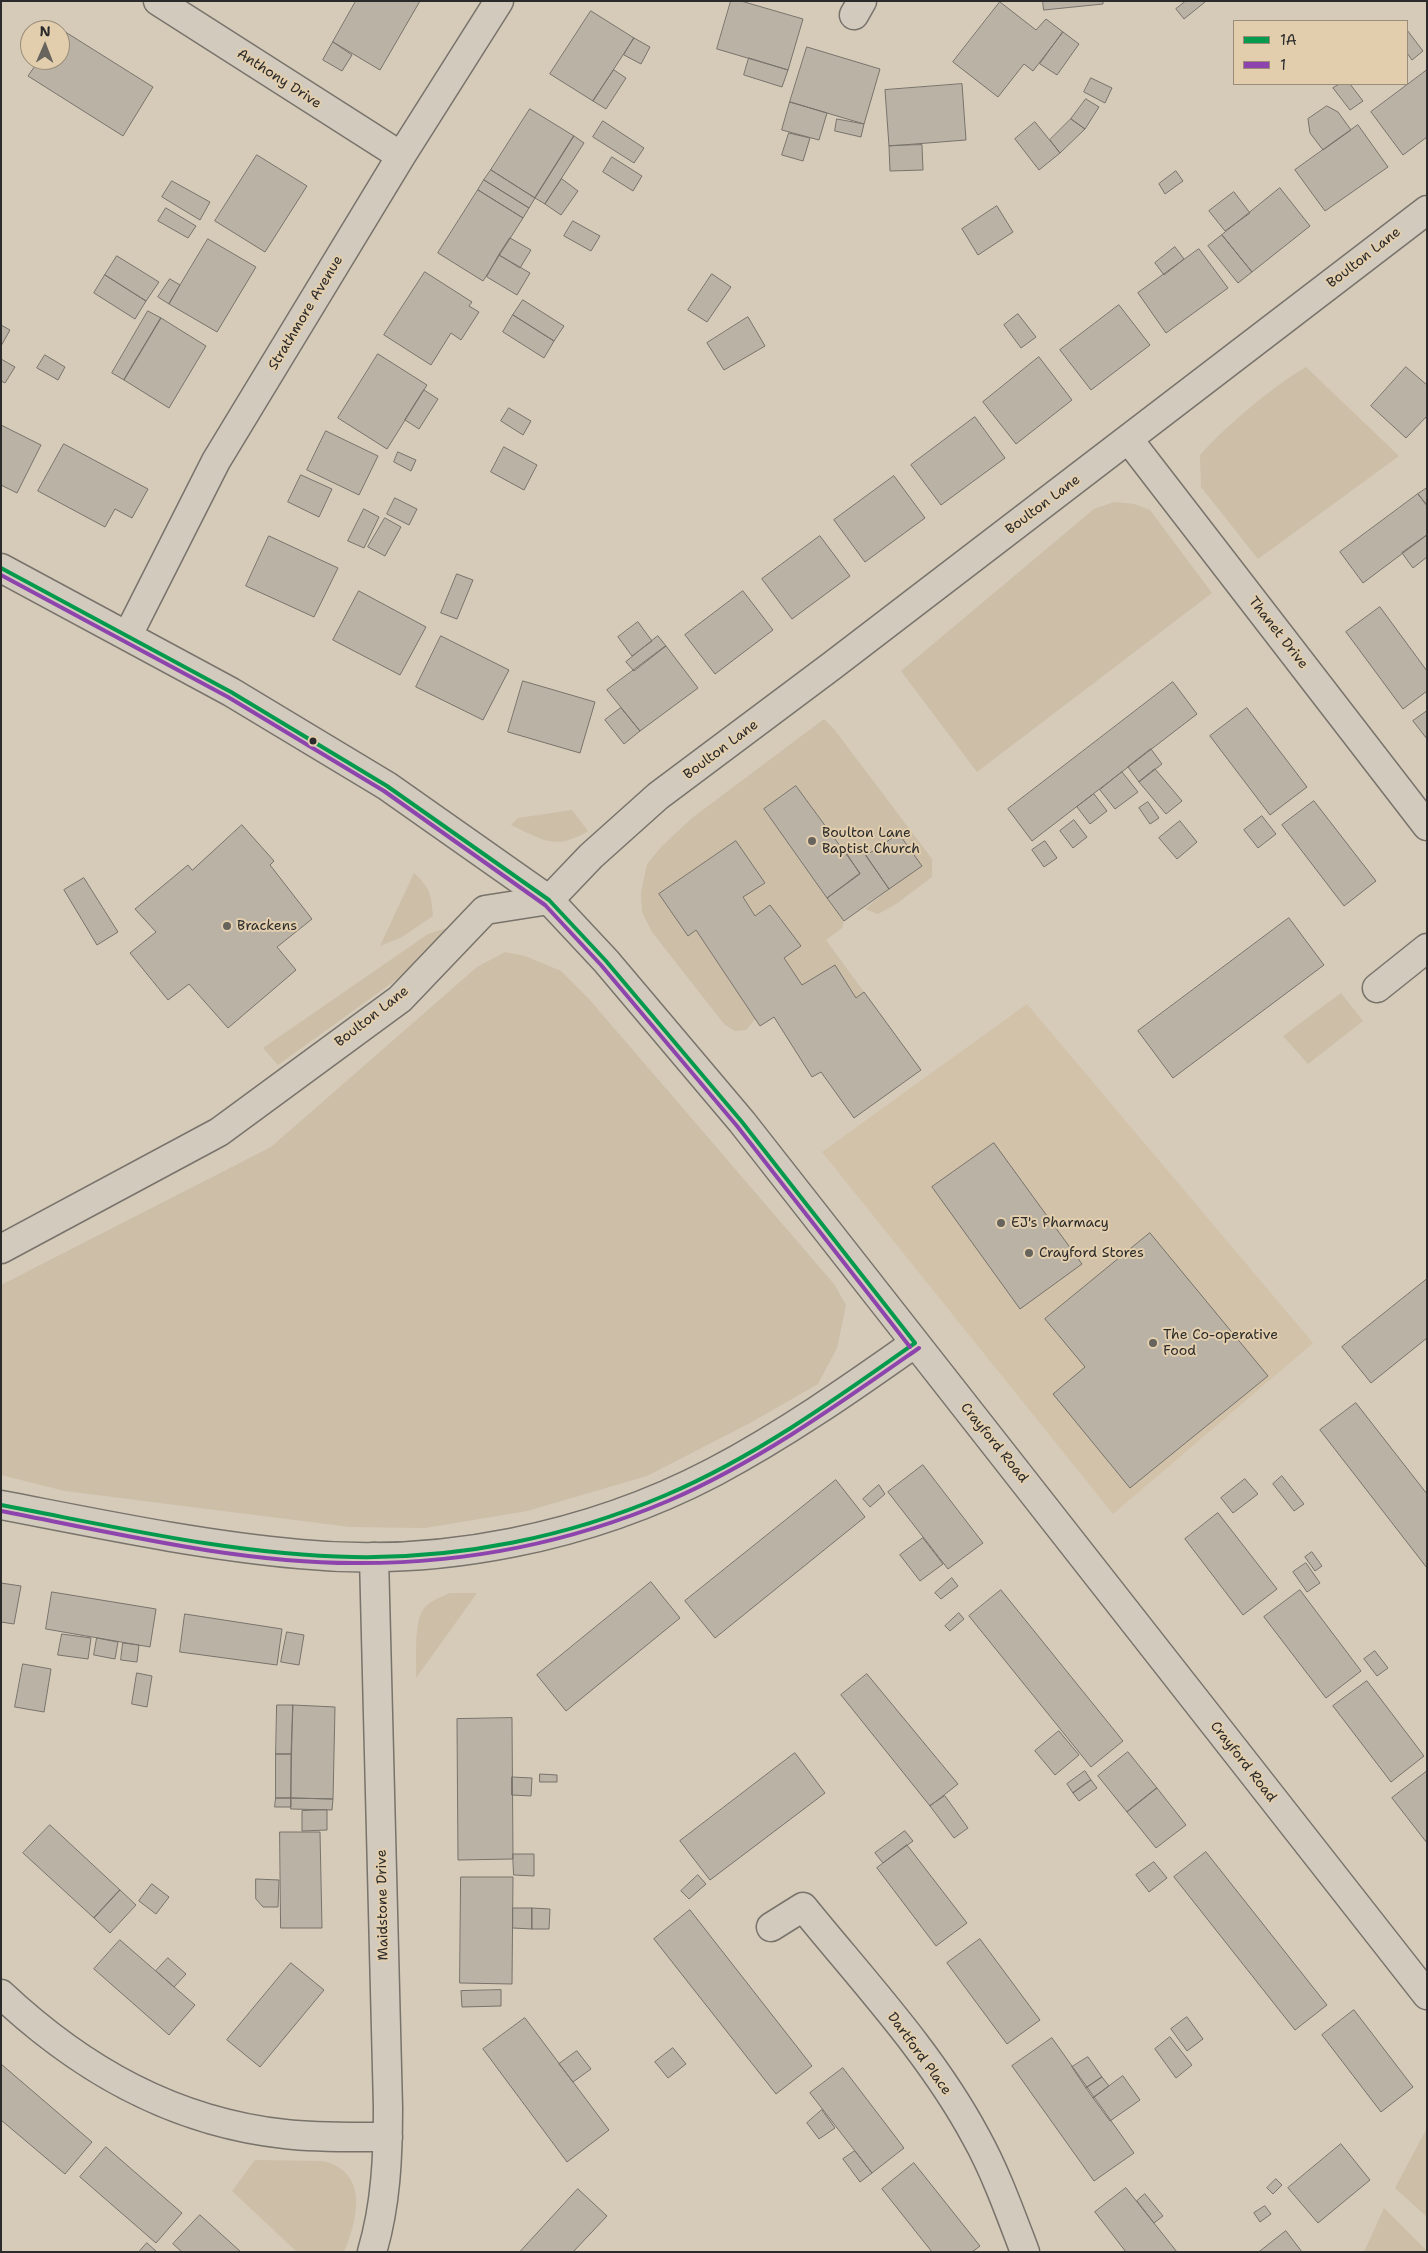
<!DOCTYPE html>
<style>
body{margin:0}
#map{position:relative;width:1428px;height:2253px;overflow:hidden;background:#d6cbb9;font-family:"Shantell Sans",sans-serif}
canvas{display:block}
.frame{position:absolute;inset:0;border:2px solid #2b2b2b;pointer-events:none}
.legend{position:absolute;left:1233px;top:20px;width:175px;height:65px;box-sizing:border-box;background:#e2cead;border:1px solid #998d79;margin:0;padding:6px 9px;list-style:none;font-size:15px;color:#2b2b2b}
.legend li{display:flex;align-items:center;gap:10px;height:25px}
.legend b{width:25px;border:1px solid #998d79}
.north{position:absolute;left:20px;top:20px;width:50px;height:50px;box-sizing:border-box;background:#e2cead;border:1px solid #998d79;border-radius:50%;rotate:1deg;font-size:14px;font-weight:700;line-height:20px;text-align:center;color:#2b2b2b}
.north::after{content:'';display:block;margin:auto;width:18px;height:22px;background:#67635d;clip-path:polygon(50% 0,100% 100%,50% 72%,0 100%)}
</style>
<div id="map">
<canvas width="1428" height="2253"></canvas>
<div class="frame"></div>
<ul class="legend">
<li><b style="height:6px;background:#049a4d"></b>1A</li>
<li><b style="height:6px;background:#8e44ad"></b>1</li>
</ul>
<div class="north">N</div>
</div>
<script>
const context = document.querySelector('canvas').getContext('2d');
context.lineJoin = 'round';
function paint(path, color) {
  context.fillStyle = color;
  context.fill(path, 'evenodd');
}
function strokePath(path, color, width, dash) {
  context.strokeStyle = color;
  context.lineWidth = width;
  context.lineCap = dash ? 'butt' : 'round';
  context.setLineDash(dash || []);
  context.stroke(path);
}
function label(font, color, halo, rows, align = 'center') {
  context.font = font + ' "Shantell Sans",sans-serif';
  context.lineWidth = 4;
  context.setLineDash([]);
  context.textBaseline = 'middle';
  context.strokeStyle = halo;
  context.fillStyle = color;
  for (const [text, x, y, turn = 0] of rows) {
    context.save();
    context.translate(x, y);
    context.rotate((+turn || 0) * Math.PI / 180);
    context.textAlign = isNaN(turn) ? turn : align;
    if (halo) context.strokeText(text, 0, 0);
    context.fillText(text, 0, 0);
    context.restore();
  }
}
paint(new Path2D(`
 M 1027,1004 L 1313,1343 L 1113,1514 L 822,1152 Z`), '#d1c2a9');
paint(new Path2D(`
 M 1306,367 L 1399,456 L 1258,559 L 1201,487 L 1200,455 C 1226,426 1272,387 1306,367 Z
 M 1114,502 L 1134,504 L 1150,510 L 1212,593 L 977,772 L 901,671 L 1094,509 Z
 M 824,719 L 834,729 L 932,859 L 932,877 L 896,904 L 878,914 L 865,909 L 889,889 L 921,866 L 899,834 L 866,856 L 859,845 L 847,854 L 796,786 L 764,809 L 844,921 L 842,928 L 826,940 L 864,992 L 856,998 L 835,965 L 802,985 L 784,958 L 800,946 L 770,905 L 755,916 L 743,897 L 765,883 L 736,841 L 659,894 L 688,936 L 696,930 L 755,1019 L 746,1030 L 735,1031 L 724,1024 L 652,932 L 642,912 L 641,892 L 647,864 L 661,847 L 692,818 Z
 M 572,810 L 588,831 C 555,851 543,840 511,825 L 518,818 Z
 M 414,873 C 431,889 431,894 433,916 L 402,937 L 380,946 Z
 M 446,928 L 444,935 L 407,972 L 278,1065 L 263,1048 L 428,934 Z
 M 505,952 L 525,956 L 561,971 L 589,999 L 834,1284 L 846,1305 L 837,1348 L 818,1384 L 750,1423 L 647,1476 L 527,1511 L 425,1528 L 350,1527 L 65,1491 L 1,1475 L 1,1285 L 271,1147 L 477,967 Z
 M 1341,993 L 1363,1021 L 1308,1064 L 1283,1036 Z
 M 450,1593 L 477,1593 L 416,1678 C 417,1660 413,1620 425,1607 C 432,1600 441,1597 450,1593 Z
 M 1427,2128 L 1427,2217 L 1395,2188 Z
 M 255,2160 L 323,2161 C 369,2172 358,2219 344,2252 L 297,2252 L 232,2191 Z
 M 1384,2208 L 1427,2251 L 1427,2252 L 1364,2252 Z`), '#ccbea7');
const building = new Path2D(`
 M 356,1 L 420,1 L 380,70 L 333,42 Z
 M 731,1 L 741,1 L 803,19 L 788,70 L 717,49 Z
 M 1043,1 L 1103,1 L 1103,4 L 1044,10 Z
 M 1186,1 L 1205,1 L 1205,2 L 1184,19 L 1176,9 Z
 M 1000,2 L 1036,30 L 1046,19 L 1063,32 L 1033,71 L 1024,64 L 998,97 L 953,62 Z
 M 591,11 L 634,38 L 593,101 L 550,74 Z
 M 59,28 L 153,87 L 123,136 L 28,76 L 39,60 L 60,60 Z
 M 1407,30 L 1423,51 L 1412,60 L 1407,53 Z
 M 1063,32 L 1079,44 L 1057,75 L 1040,64 Z
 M 634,38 L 650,47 L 641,64 L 624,55 Z
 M 333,42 L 352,55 L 342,71 L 323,60 Z
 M 807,47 L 880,69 L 864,124 L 790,102 Z
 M 749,58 L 788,70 L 782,87 L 744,75 Z
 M 614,70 L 626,78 L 606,109 L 593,101 Z
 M 1427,70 L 1427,137 L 1403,155 L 1371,112 Z
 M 1091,78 L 1112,88 L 1105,103 L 1084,92 Z
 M 962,84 L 966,140 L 889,146 L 885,90 Z
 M 1340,84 L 1350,84 L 1363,101 L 1350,110 L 1333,88 Z
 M 1086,99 L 1099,107 L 1085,129 L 1071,119 Z
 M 790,102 L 827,113 L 819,140 L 782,130 Z
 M 1327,106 L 1338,112 L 1351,130 L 1323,150 L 1310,133 L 1308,119 Z
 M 530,109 L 574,136 L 535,198 L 491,170 Z
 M 837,119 L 864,124 L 861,137 L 835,131 Z
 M 1071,119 L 1085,129 L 1060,153 L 1050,140 Z
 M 603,121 L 644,148 L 634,163 L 593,137 Z
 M 1035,122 L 1060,153 L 1039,170 L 1015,139 Z
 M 1358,125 L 1388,167 L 1325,211 L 1295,170 Z
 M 789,133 L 810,138 L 803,161 L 782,155 Z
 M 574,136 L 584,143 L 545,204 L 535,198 Z
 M 922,145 L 923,170 L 890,171 L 889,146 Z
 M 257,155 L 307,186 L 265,252 L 215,221 Z
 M 612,157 L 642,176 L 633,191 L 603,172 Z
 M 491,170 L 535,198 L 529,208 L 484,180 Z
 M 1176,171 L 1183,181 L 1165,194 L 1159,184 Z
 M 562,179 L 578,191 L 561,215 L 545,204 Z
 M 484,180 L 529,208 L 523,218 L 478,190 Z
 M 172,181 L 210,202 L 200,220 L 162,197 Z
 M 1280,188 L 1310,226 L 1252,272 L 1222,235 Z
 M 478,190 L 523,218 L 483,281 L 438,253 Z
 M 1234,192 L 1250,213 L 1225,231 L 1209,211 Z
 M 997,206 L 1013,232 L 978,255 L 962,229 Z
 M 166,208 L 196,226 L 188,238 L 158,221 Z
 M 573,221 L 600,236 L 591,251 L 564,236 Z
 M 1222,235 L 1252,272 L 1238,283 L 1208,246 Z
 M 510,238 L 531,250 L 520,268 L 499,255 Z
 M 208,239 L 256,267 L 217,332 L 169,304 Z
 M 1175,247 L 1184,259 L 1164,275 L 1155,263 Z
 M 1199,249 L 1228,288 L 1166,333 L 1138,293 Z
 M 499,255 L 530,273 L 517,295 L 487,277 Z
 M 117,256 L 159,282 L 146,301 L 105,275 Z
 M 425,272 L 472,302 L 469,306 L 479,312 L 461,340 L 451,333 L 431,365 L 384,335 Z
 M 712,274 L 731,287 L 707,322 L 688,310 Z
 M 105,275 L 146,301 L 135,319 L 94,293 Z
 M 170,279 L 180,285 L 169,304 L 158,297 Z
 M 523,300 L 564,326 L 554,341 L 513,315 Z
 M 1119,305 L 1150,345 L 1091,390 L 1060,350 Z
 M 148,311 L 161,318 L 124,380 L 112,373 Z
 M 1018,314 L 1036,337 L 1021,348 L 1004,325 Z
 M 513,315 L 554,341 L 544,358 L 503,332 Z
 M 748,317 L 765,346 L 724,370 L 707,343 Z
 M 161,318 L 206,346 L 169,408 L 124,380 Z
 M 1,325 L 10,330 L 1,346 Z
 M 378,354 L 427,385 L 387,449 L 338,418 Z
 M 45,355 L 65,367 L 58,380 L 37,368 Z
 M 1039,357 L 1072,400 L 1016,444 L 983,402 Z
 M 1,359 L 15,367 L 5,383 L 1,381 Z
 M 1406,367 L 1427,385 L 1427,416 L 1406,438 L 1371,406 Z
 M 424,390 L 438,399 L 419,429 L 405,420 Z
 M 509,408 L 531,421 L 523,435 L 501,421 Z
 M 975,417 L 1005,458 L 941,505 L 911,465 Z
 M 1,425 L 41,445 L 17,493 L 1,485 Z
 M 326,431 L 378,456 L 359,495 L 307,470 Z
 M 64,444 L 148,489 L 132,518 L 115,509 L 105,527 L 38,491 Z
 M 504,447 L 537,465 L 524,490 L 491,472 Z
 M 398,452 L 416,460 L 411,471 L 394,462 Z
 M 301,475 L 332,489 L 319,517 L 288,502 Z
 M 894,476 L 925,518 L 865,562 L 834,520 Z
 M 1427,488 L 1427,506 L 1418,494 Z
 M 1418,494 L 1427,505 L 1427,535 L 1363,583 L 1340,552 Z
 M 395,498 L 417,509 L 409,525 L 387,514 Z
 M 364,509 L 379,517 L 364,548 L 348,541 Z
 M 385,518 L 401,527 L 385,556 L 368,547 Z
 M 1427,535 L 1427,557 L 1413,568 L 1402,553 Z
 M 269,536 L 338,568 L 314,617 L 246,586 Z
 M 820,536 L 850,576 L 792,619 L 762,579 Z
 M 457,574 L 473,580 L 457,619 L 441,613 Z
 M 359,591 L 426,627 L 400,675 L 333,640 Z
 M 743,591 L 773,630 L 715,674 L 685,635 Z
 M 1380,607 L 1427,671 L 1427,691 L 1403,709 L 1346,632 Z
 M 638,622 L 652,641 L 632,656 L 618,637 Z
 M 441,636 L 509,670 L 483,720 L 416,687 Z
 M 658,636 L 666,646 L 634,671 L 626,662 Z
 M 666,646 L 698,688 L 640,731 L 607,690 Z
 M 523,681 L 595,702 L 580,753 L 508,732 Z
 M 1173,682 L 1197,714 L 1032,841 L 1008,809 Z
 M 621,708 L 640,731 L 624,744 L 605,720 Z
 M 1247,708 L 1307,787 L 1270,815 L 1210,736 Z
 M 1427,711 L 1427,739 L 1413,721 Z
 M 1151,749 L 1162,764 L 1139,782 L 1128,767 Z
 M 1155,769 L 1182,801 L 1166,814 L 1139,782 Z
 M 1122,772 L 1138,792 L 1115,809 L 1100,790 Z
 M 796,786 L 860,873 L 827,898 L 764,809 Z
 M 1094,794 L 1107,811 L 1090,824 L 1077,807 Z
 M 1314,801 L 1376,881 L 1344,906 L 1282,825 Z
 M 1148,802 L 1159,818 L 1150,824 L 1139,808 Z
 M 1262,816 L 1276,834 L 1258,848 L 1244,830 Z
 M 1074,820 L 1087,837 L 1073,848 L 1060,831 Z
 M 1180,821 L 1197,842 L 1177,859 L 1159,838 Z
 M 242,825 L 274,861 L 270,865 L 312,919 L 277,947 L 296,970 L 228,1028 L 189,984 L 168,1000 L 130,953 L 156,932 L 135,909 L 188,865 L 192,870 Z
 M 899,834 L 922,866 L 889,889 L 866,856 Z
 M 736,841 L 765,883 L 743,897 L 755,916 L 770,905 L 801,946 L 784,958 L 802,985 L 835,965 L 856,998 L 864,992 L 921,1070 L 854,1118 L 821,1072 L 812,1077 L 774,1017 L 760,1026 L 696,930 L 688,936 L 659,894 Z
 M 1045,841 L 1057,858 L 1044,867 L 1032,850 Z
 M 859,845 L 889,889 L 844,921 L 827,898 L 860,874 L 847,854 Z
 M 84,878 L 118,932 L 97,945 L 64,890 Z
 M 1289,918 L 1324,965 L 1173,1078 L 1138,1031 Z
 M 994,1143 L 1082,1264 L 1020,1309 L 932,1187 Z
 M 1150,1233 L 1268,1376 L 1130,1488 L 1053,1394 L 1085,1367 L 1045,1319 Z
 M 1427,1279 L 1427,1338 L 1371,1383 L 1342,1347 Z
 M 1356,1403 L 1427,1494 L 1427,1568 L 1320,1430 Z
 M 923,1465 L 983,1543 L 948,1569 L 888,1492 Z
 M 1282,1476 L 1304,1504 L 1294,1511 L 1273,1484 Z
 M 1245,1479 L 1258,1494 L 1233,1513 L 1221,1498 Z
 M 836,1480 L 865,1517 L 715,1638 L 685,1601 Z
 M 879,1485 L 885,1494 L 870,1507 L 863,1499 Z
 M 1218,1513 L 1277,1589 L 1243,1615 L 1185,1539 Z
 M 923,1538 L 943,1564 L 920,1581 L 900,1555 Z
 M 1312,1552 L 1322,1566 L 1315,1571 L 1305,1557 Z
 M 1306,1563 L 1320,1583 L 1307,1592 L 1293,1572 Z
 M 952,1578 L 958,1586 L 941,1599 L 935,1593 Z
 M 651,1582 L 680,1618 L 566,1711 L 537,1675 Z
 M 1,1583 L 21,1586 L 14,1624 L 1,1622 Z
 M 1001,1590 L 1123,1741 L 1091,1767 L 969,1616 Z
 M 1300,1590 L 1361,1671 L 1326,1698 L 1264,1617 Z
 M 52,1592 L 156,1609 L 150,1647 L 46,1629 Z
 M 959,1613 L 964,1619 L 950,1631 L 945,1626 Z
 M 185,1614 L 282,1629 L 277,1665 L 180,1652 Z
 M 287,1632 L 304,1635 L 299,1665 L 281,1662 Z
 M 62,1634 L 91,1638 L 88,1659 L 58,1655 Z
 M 97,1638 L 118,1642 L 115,1659 L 94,1655 Z
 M 123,1643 L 139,1645 L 137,1662 L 121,1660 Z
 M 1375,1651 L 1388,1668 L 1377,1676 L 1364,1659 Z
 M 23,1664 L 51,1669 L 44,1712 L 15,1707 Z
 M 137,1673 L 152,1676 L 147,1707 L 132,1704 Z
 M 867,1674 L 958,1784 L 930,1806 L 841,1695 Z
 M 1367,1681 L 1424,1756 L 1391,1782 L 1333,1706 Z
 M 277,1705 L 293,1705 L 291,1754 L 276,1754 Z
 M 293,1705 L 335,1707 L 333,1799 L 291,1798 Z
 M 512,1718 L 513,1859 L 458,1860 L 457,1719 Z
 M 1059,1731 L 1079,1755 L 1055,1775 L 1035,1751 Z
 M 1128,1752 L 1157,1788 L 1127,1812 L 1098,1776 Z
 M 795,1753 L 825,1793 L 710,1880 L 680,1841 Z
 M 276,1754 L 291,1754 L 291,1798 L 276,1798 Z
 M 1085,1771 L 1091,1780 L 1073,1793 L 1067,1784 Z
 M 1426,1772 L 1427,1774 L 1427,1843 L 1392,1798 Z
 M 540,1774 L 557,1775 L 557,1782 L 540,1782 Z
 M 512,1777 L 532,1778 L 531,1796 L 512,1795 Z
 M 1091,1780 L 1097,1788 L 1079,1801 L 1073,1793 Z
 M 1157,1788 L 1186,1825 L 1156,1848 L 1127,1812 Z
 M 945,1796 L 968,1828 L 954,1838 L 930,1806 Z
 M 276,1798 L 291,1798 L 291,1807 L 275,1807 Z
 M 291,1798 L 333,1799 L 332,1810 L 291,1809 Z
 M 327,1810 L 327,1830 L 302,1831 L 302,1811 Z
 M 50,1825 L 120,1890 L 94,1918 L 23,1853 Z
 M 905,1831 L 913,1841 L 883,1863 L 875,1853 Z
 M 280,1832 L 320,1832 L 322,1928 L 281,1928 Z
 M 907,1845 L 967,1923 L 936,1946 L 877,1868 Z
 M 1206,1852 L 1327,2005 L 1295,2030 L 1174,1877 Z
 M 513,1854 L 534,1854 L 534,1876 L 514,1875 Z
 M 1154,1862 L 1167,1878 L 1149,1892 L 1136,1875 Z
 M 698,1875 L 706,1884 L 689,1899 L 681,1891 Z
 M 461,1877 L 513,1877 L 512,1984 L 460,1983 Z
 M 256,1879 L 279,1880 L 278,1907 L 263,1907 L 256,1899 Z
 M 152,1884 L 169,1897 L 156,1914 L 139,1901 Z
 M 120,1890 L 136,1905 L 110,1933 L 94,1918 Z
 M 513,1908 L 532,1908 L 532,1929 L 513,1928 Z
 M 532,1908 L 550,1909 L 549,1929 L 532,1929 Z
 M 690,1910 L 812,2066 L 776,2094 L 654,1939 Z
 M 980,1939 L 1040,2020 L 1007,2044 L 947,1963 Z
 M 120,1940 L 195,2005 L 169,2035 L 94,1969 Z
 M 168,1958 L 186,1974 L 174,1987 L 156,1971 Z
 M 291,1963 L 324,1990 L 260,2067 L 227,2040 Z
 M 501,1990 L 501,2006 L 462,2007 L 461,1991 Z
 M 1354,2010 L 1413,2087 L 1381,2112 L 1322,2035 Z
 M 1187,2017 L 1203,2039 L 1187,2051 L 1171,2029 Z
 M 525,2018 L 609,2130 L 567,2162 L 483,2049 Z
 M 1170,2037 L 1192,2065 L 1176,2078 L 1155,2049 Z
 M 1052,2038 L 1134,2153 L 1094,2181 L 1012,2066 Z
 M 673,2048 L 686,2064 L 668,2078 L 655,2062 Z
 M 577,2051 L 591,2069 L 573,2082 L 559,2064 Z
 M 1088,2057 L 1102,2077 L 1086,2088 L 1072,2067 Z
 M 1,2064 L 92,2142 L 65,2174 L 1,2120 Z
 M 843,2068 L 904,2148 L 872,2173 L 810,2093 Z
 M 1123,2076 L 1140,2100 L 1110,2121 L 1093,2098 Z
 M 1102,2077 L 1109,2086 L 1093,2098 L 1086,2088 Z
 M 822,2110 L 835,2128 L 819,2139 L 807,2123 Z
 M 1341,2144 L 1370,2180 L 1318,2223 L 1288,2188 Z
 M 106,2147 L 182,2213 L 156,2243 L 80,2177 Z
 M 855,2151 L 872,2173 L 860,2182 L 843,2159 Z
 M 914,2163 L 980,2246 L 972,2252 L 932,2252 L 882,2189 Z
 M 1276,2179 L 1282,2185 L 1273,2194 L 1267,2188 Z
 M 1126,2188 L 1177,2252 L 1126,2252 L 1095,2212 Z
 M 578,2189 L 607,2216 L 573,2252 L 520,2252 Z
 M 1145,2194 L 1163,2216 L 1154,2223 L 1137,2201 Z
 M 1265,2206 L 1271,2214 L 1260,2222 L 1254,2213 Z
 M 200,2215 L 241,2252 L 182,2252 L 173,2244 Z
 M 1286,2231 L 1302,2252 L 1259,2252 Z
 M 147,2243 L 157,2252 L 139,2252 Z`);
paint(building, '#bab2a5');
strokePath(building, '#78736b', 1);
const street = new Path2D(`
 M 158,1 L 401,156
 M 854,15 L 862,1
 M 1129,440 L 1427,826
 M 128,635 L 216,461 L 401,156 L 499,1
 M 1377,988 L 1427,948
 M 1,1249 L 219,1132 L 400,999 L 485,910 L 549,900
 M 771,1927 L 803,1907 C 863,1981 931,2053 976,2137 C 996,2173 1010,2213 1025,2252
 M 1,1994 C 82,2070 174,2122 285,2134 C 319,2138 354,2137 388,2137
 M 372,2252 C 386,2205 388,2156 388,2108 L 374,1557`);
const secondary = new Path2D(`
 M 1,568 L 231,692 L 387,786 L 549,900 L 606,961 L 742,1122 L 1427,1995
 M 549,900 L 591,856 L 658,796 L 833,665 L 1427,210
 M 1,1505 C 100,1524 199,1545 299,1554 C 439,1568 590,1537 714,1472 C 784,1435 850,1389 915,1343`);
strokePath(street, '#78736b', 31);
strokePath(secondary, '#78736b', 31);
strokePath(street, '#d2cabd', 28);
strokePath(secondary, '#d2cabd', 28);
strokePath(new Path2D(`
 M 1,568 L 231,692 L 387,786 L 549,900 L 606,961 L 742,1122 L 915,1343
 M 1,1505 C 117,1527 235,1555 353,1557 C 460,1559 568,1537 666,1495 C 755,1457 836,1399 915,1343`), '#049a4d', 4);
strokePath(new Path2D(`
 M 1,575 L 228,697 L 384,791 L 545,905 L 601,965 L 737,1126 L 910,1347
 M 1,1511 C 115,1533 238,1563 354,1563 C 462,1564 569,1543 668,1501 C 758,1462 839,1404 919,1348`), '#8e44ad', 4);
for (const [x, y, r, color] of [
 [313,741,4.5,"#2b2b2b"],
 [812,841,5,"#67635d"],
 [227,926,5,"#67635d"],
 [1001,1223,5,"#67635d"],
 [1029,1253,5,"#67635d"],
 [1153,1343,5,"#67635d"]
]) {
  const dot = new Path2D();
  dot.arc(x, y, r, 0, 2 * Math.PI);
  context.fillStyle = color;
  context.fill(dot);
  strokePath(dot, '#e2cead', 2);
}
label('14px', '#2b2b2b', '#e2cead', [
 ["Anthony Drive",279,79,33],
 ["Boulton Lane",1364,258,-38],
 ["Strathmore Avenue",306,313,-59],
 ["Boulton Lane",1043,505,-37],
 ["Thanet Drive",1278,633,52],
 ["Boulton Lane",721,750,-37],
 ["Boulton Lane",372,1017,-38],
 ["Crayford Road",994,1443,51],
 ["Crayford Road",1243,1762,52],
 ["Maidstone Drive",383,1905,-91],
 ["Dartford Place",919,2054,54]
]);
label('14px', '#2b2b2b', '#e2cead', [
 ["Boulton Lane",822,833],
 ["Baptist Church",822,849],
 ["Brackens",237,926],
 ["EJ's Pharmacy",1011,1223],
 ["Crayford Stores",1039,1253],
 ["The Co-operative",1163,1335],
 ["Food",1163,1351]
], 'left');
</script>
